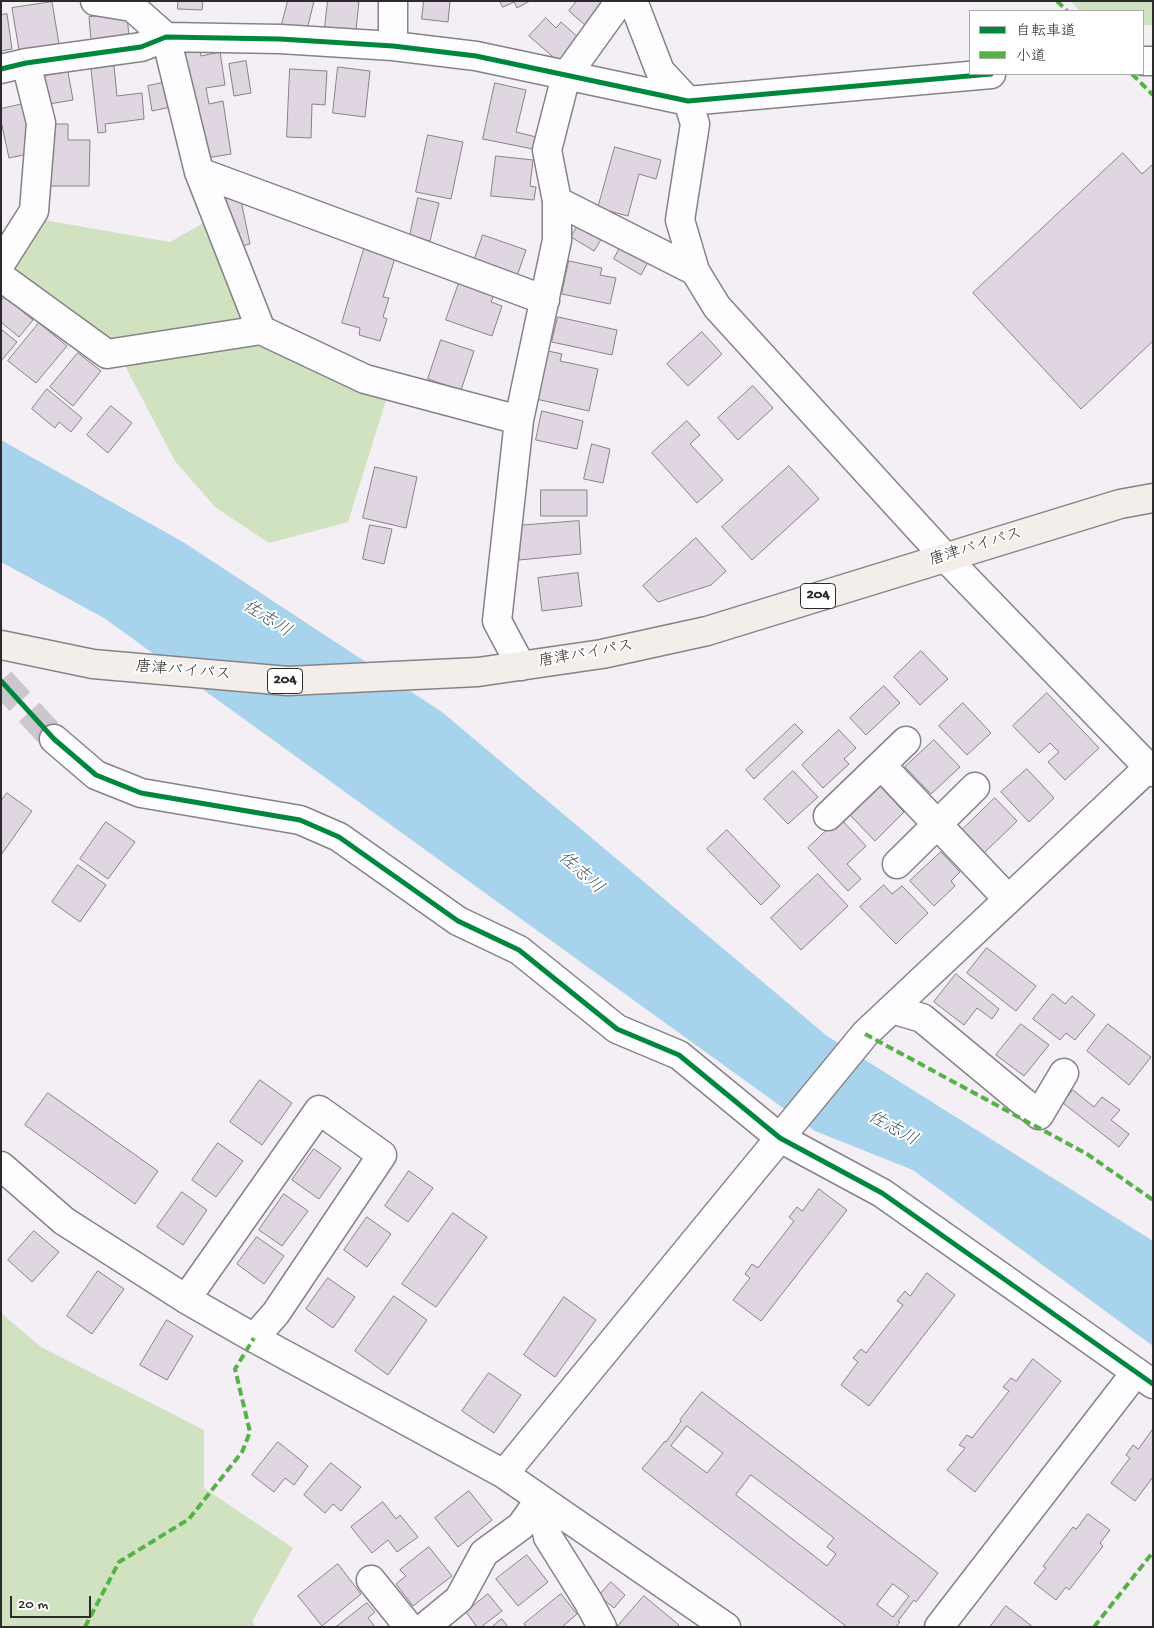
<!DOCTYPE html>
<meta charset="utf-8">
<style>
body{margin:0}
#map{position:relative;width:1154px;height:1628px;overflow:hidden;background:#f4eef5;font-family:"Gochi Hand","Klee One",sans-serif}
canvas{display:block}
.frame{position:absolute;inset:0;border:2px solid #2b2b2b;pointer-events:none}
.legend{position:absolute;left:969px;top:10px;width:175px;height:65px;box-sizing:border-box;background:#fff;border:1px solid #aaa;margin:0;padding:6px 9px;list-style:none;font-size:15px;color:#2b2b2b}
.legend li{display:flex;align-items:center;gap:10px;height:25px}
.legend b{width:25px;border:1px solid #aaa}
.scale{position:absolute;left:10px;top:1596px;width:81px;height:22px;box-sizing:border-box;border:2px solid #2b2b2b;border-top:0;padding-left:6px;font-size:15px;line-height:18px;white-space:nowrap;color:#2b2b2b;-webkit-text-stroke:4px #fff;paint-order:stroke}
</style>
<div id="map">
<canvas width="1154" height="1628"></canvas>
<div class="frame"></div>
<ul class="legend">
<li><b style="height:6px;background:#00873e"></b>自転車道</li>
<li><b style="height:6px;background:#56b246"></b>小道</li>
</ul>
<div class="scale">20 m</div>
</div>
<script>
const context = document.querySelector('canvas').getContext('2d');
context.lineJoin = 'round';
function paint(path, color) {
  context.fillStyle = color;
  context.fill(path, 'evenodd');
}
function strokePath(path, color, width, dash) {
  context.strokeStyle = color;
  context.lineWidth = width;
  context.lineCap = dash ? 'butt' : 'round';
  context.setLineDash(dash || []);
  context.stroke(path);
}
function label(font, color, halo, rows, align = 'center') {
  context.font = font + ' "Gochi Hand","Klee One",sans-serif';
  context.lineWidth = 4;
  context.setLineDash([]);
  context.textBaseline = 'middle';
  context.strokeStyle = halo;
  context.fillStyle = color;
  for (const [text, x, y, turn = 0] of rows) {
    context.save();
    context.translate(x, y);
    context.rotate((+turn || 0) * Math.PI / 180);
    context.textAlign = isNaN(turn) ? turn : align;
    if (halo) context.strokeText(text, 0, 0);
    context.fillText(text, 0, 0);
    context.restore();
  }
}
paint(new Path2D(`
 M 1070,1 L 1153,1 L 1153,25 L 1143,25 L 1143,11 L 1080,11 Z
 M 38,219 L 170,242 L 209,220 L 259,339 L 387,397 L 348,522 L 269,543 L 215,507 L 175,461 L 115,347 L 7,272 Z
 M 1,1313 L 41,1347 L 204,1430 L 204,1488 L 293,1548 L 252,1622 L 256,1627 L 1,1627 Z`), '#d1e2c0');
paint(new Path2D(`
 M 1,440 L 183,542 L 442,712 L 827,1036 L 1153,1241 L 1153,1346 L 913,1170 L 815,1131 L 104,618 L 1,562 Z`), '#a8d3ec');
const building = new Path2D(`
 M 178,1 L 203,1 L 202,10 L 178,9 Z
 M 288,1 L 314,1 L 307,30 L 282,24 Z
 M 328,1 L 359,1 L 356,30 L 325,27 Z
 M 424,1 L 450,1 L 448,22 L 422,19 Z
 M 500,1 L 530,1 L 517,8 L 514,2 L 503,7 Z
 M 577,1 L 601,1 L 605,5 L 586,26 L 569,11 Z
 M 52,2 L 59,44 L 19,50 L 12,8 Z
 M 7,14 L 12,49 L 1,51 L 1,15 Z
 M 127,14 L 129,37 L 91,40 L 89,17 Z
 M 546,18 L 556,28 L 561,22 L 580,39 L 559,62 L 529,36 Z
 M 200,50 L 201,56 L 220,52 L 225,85 L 206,88 L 209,104 L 223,101 L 231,154 L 200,159 L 183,54 Z
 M 246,61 L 251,93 L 234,96 L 229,64 Z
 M 114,66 L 117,96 L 142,93 L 144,119 L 105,124 L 106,132 L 98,133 L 91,69 Z
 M 338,67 L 370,71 L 365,117 L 333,113 Z
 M 290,69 L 327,71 L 325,105 L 312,104 L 311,138 L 287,137 Z
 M 68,72 L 73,100 L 49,104 L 44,76 Z
 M 167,82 L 171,107 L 152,111 L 148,86 Z
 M 495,83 L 526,90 L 516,132 L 536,137 L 533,149 L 483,139 Z
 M 23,104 L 33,153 L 9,158 L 1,121 L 1,109 Z
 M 51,124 L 68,124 L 68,140 L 90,140 L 89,186 L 50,186 Z
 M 428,135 L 463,142 L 451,199 L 416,192 Z
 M 615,147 L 661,160 L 656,179 L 639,174 L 628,216 L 598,208 Z
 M 1123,153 L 1142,174 L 1153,164 L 1153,341 L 1081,409 L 973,293 Z
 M 496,156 L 533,160 L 530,186 L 536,187 L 534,200 L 491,196 Z
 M 240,196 L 250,244 L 232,248 L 222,200 Z
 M 418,198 L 439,203 L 430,241 L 410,236 Z
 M 579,224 L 602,238 L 594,251 L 571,237 Z
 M 483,235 L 526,250 L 517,276 L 474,261 Z
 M 621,246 L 648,262 L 641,275 L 614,259 Z
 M 364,249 L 395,258 L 383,297 L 389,298 L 383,317 L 387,319 L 380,341 L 359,335 L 360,328 L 342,323 Z
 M 569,261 L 602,268 L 600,275 L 616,278 L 610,304 L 562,294 Z
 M 459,283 L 494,295 L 491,302 L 502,306 L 492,336 L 446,320 Z
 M 5,297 L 33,320 L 19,337 L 1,322 L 1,301 Z
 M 558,317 L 617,330 L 612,355 L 552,342 Z
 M 39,323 L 67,346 L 36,383 L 8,361 Z
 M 2,330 L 17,342 L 1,361 L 1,331 Z
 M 702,332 L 722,354 L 688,386 L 667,364 Z
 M 441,340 L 474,351 L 461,390 L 428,379 Z
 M 548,351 L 562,354 L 560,361 L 598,369 L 589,411 L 536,399 Z
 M 78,353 L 101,371 L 73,406 L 50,387 Z
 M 753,386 L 773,408 L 738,440 L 718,418 Z
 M 47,389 L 82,418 L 71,432 L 59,422 L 55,428 L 32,409 Z
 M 111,406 L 132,423 L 108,453 L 87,435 Z
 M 542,411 L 583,421 L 577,449 L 536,440 Z
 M 687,421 L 700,435 L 690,444 L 723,480 L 697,503 L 652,453 Z
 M 592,444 L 610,449 L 603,483 L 584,479 Z
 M 789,466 L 819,499 L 752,560 L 722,527 Z
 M 375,467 L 417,477 L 406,528 L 363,518 Z
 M 541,490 L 587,490 L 587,516 L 541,516 Z
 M 579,521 L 581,554 L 519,560 L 516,526 Z
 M 370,525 L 392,529 L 384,564 L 363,559 Z
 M 696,538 L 726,571 L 711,585 L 658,602 L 643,586 Z
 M 578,573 L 582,606 L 542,611 L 538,578 Z
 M 921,651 L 948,679 L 920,705 L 894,677 Z
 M 884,686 L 900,703 L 866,735 L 850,718 Z
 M 1047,693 L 1099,748 L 1065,780 L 1048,762 L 1059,752 L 1050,743 L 1039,753 L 1013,726 Z
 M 963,703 L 991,733 L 967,755 L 939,726 Z
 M 795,724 L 803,732 L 754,779 L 746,770 Z
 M 839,730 L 856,748 L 844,759 L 849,764 L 823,788 L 802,765 Z
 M 934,740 L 960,767 L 931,794 L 905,767 Z
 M 1027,769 L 1054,798 L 1029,822 L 1001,792 Z
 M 793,771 L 818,797 L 788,824 L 764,799 Z
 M 879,785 L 904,812 L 875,841 L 849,814 Z
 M 7,793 L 32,811 L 1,855 L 1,801 Z
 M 995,798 L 1017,821 L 983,854 L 961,831 Z
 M 840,818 L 866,846 L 847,864 L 861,879 L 848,891 L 808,848 Z
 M 106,822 L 135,842 L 108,879 L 80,859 Z
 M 727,830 L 780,886 L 761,905 L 707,849 Z
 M 941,852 L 960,872 L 951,881 L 955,886 L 934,906 L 910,881 Z
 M 78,865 L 106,885 L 80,922 L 52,902 Z
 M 818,874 L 848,906 L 801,950 L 771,918 Z
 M 884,885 L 892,894 L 902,886 L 928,913 L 896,944 L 860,907 Z
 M 987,948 L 1036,986 L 1016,1011 L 967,973 Z
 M 956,974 L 999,1009 L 992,1019 L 977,1008 L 964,1025 L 934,1002 Z
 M 1053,994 L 1065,1004 L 1072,996 L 1095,1015 L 1075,1040 L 1066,1033 L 1060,1040 L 1033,1019 Z
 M 1021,1024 L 1049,1045 L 1024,1076 L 996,1055 Z
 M 1108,1024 L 1151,1057 L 1129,1085 L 1087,1051 Z
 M 260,1080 L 292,1103 L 262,1145 L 230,1122 Z
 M 1073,1090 L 1094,1107 L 1102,1097 L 1120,1110 L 1111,1120 L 1129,1134 L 1119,1147 L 1063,1103 Z
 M 48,1093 L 158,1171 L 135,1204 L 25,1125 Z
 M 218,1143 L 243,1161 L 216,1197 L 192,1180 Z
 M 314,1149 L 341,1168 L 319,1199 L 292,1180 Z
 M 409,1171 L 433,1188 L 408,1222 L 385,1206 Z
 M 819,1189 L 847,1210 L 761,1321 L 733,1300 L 750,1278 L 745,1274 L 752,1264 L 758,1268 L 794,1221 L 789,1217 L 797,1207 L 802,1211 Z
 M 182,1192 L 207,1210 L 183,1245 L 157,1227 Z
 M 284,1194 L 308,1211 L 282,1246 L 259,1230 Z
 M 453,1213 L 487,1237 L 436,1307 L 402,1284 Z
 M 367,1217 L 391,1234 L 367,1267 L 344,1250 Z
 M 34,1231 L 59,1252 L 32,1282 L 8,1260 Z
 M 257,1237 L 284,1256 L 264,1284 L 237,1264 Z
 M 98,1271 L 124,1289 L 92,1334 L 67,1316 Z
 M 927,1273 L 955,1295 L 869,1406 L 841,1385 L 858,1362 L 853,1358 L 861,1349 L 866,1353 L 903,1305 L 897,1301 L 905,1291 L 910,1296 Z
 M 328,1278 L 355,1297 L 333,1328 L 306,1309 Z
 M 394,1296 L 427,1320 L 388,1375 L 355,1351 Z
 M 564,1297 L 596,1320 L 555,1377 L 524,1355 Z
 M 167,1320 L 193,1336 L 167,1380 L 140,1365 Z
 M 1033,1359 L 1061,1381 L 975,1492 L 947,1470 L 965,1448 L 959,1445 L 967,1435 L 972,1438 L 1009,1391 L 1003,1387 L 1011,1378 L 1016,1381 Z
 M 489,1373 L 521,1395 L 494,1433 L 462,1411 Z
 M 702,1392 L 938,1573 L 916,1602 L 914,1600 L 898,1621 L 900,1622 L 896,1627 L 847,1627 L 642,1469 L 665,1441 L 666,1442 L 681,1421 L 680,1420 ZM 687,1426 L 723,1453 L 707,1473 L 671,1446 ZM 751,1475 L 834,1538 L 827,1547 L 836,1554 L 827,1566 L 736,1495 ZM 893,1584 L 909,1596 L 893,1617 L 877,1605 Z
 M 1153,1429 L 1153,1477 L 1135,1501 L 1111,1483 L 1130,1458 L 1126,1455 L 1133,1445 L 1138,1449 Z
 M 278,1442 L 308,1466 L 294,1485 L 285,1478 L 274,1492 L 252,1475 Z
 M 331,1463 L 361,1487 L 341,1511 L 333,1504 L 325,1513 L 304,1495 Z
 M 469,1491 L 492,1520 L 458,1547 L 435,1518 Z
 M 383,1502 L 396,1519 L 400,1515 L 418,1537 L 397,1552 L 388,1540 L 372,1553 L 351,1527 Z
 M 1088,1514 L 1110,1530 L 1100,1543 L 1103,1546 L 1069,1590 L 1066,1587 L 1056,1600 L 1034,1583 L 1046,1568 L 1043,1566 L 1073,1527 L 1076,1529 Z
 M 429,1547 L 452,1576 L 413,1606 L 396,1584 L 406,1576 L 400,1570 Z
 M 527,1555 L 548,1582 L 518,1606 L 496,1579 Z
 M 338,1564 L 361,1594 L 322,1626 L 298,1596 Z
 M 611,1582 L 625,1595 L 614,1608 L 599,1596 Z
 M 488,1594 L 502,1611 L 481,1627 L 477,1627 L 466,1612 Z
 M 561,1594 L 577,1614 L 562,1627 L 527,1627 L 524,1624 Z
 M 644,1596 L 679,1625 L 677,1627 L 617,1627 Z
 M 367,1603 L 375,1612 L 368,1618 L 375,1627 L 336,1627 Z
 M 1006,1606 L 1033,1627 L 990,1627 Z
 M 502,1619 L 508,1627 L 492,1627 Z`);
paint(building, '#e0d6e2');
strokePath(building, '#858386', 1);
strokePath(new Path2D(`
 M 1,681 L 54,739`), '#ccc7cd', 28, [28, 14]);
const minor = new Path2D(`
 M 95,1 L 132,7 L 166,37 L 199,172 L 261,330
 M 393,1 L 393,46
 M 633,1 L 660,71 L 688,101 L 695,124 L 680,220 L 695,271 L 717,307 L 945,557 L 1153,772
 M 1143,61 L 1153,61
 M 1,69 L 26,63 L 141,47 L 166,37 L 280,39 L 393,46 L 476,56 L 688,101 L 991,74
 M 199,172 L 545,300
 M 557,201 L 695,271
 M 1,263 L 34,211 L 41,123 L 26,63
 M 1,277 L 107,354 L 261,330 L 365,379 L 519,420
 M 521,666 L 497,621 L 519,420 L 557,240 L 557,201 L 547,150 L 566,76 L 620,1
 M 54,739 L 96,775 L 141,793 L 300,820 L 339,837 L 458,921 L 519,950 L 617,1029 L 679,1055 L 780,1138 L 882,1193 L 1153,1384
 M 881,765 L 1008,899
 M 828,816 L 906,741
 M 897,864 L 975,787
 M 892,1009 L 922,1018 L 1039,1115 L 1064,1073
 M 1,1166 L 64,1221 L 186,1299 L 254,1338 L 504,1474 L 726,1627
 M 186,1299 L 319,1110 L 382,1155 L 276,1313 L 254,1338
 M 504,1474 L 865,1034 L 1148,768
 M 540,1499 L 548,1537 L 588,1601 L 602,1627
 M 371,1580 L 409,1627
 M 425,1627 L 459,1599 L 484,1553 L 521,1526 L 540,1499
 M 939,1627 L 1136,1372`);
const highway = new Path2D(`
 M 1,645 L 93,664 L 288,681 L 478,672 L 602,654 L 707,631 L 1120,504 L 1153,498`);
strokePath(minor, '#858386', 31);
strokePath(highway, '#858386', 31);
strokePath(minor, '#fdfcfe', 28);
strokePath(highway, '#f3eee9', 28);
strokePath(new Path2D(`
 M 1057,1 L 1067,11
 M 1132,74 L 1153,95
 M 865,1034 L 1087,1154 L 1153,1200
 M 85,1627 L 119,1562 L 189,1519 L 242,1452 L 250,1432 L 235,1369 L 254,1338
 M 1094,1627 L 1153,1552`), '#56b246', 4, [8, 4]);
strokePath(new Path2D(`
 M 1,69 L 26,63 L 141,47 L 166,37 L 280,39 L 393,46 L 476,56 L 688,101 L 991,74
 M 1,681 L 54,739 L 96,775 L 141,793 L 300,820 L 339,837 L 458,921 L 519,950 L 617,1029 L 679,1055 L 780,1138 L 882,1193 L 1153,1384`), '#00873e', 5);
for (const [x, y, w] of [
 [818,596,35],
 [285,681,35]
]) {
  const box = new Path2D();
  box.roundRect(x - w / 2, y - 12.5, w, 25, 4);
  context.fillStyle = '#fff';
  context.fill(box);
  strokePath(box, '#2b2b2b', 1);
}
label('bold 15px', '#2b2b2b', null, [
 ["204",818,596],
 ["204",285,681]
]);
label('16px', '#2b2b2b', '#fff', [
 ["唐津バイパス",976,548,-17],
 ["唐津バイパス",586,655,-10],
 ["唐津バイパス",183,672,5]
]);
label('italic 18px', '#475a64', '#fff', [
 ["佐志川",266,620,32],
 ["佐志川",580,874,42],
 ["佐志川",892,1130,29]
]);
</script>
